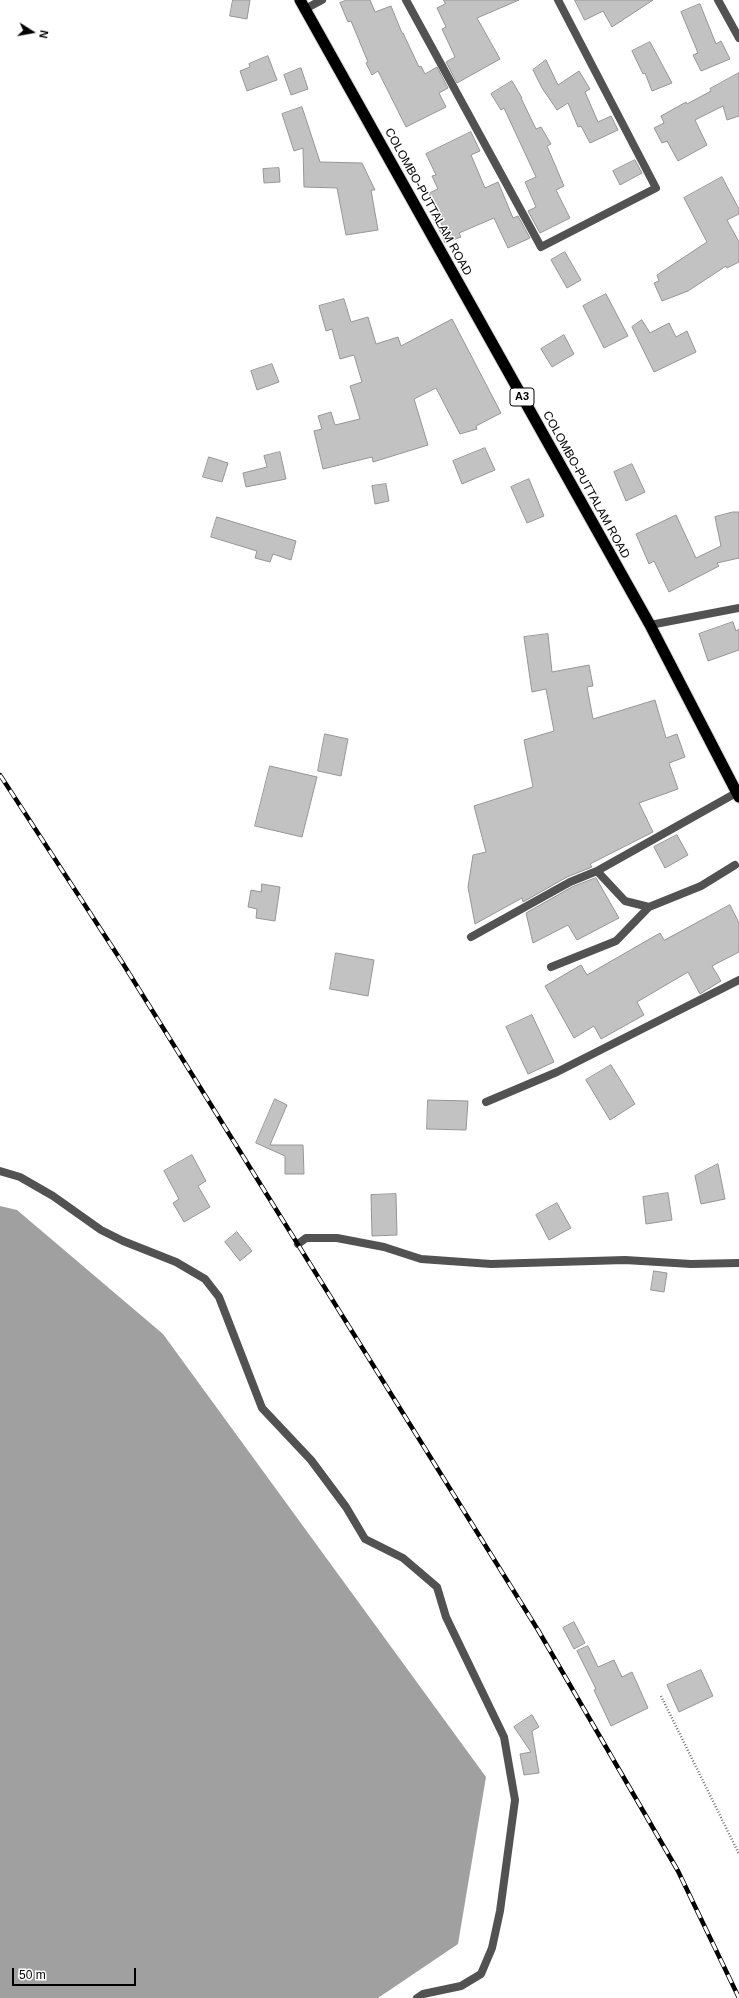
<!DOCTYPE html>
<style>
body{margin:0}
#map{position:relative;width:739px;height:1998px;overflow:hidden;background:#fff;font-family:Arial,sans-serif}
canvas{display:block}
.north{position:absolute;left:12px;top:12px;width:40px;height:40px;-webkit-text-stroke:3px #fff;paint-order:stroke;rotate:101deg;font-size:11px;font-weight:700;line-height:16px;text-align:center;color:#000}
.north::after{content:'';display:block;margin:auto;width:14px;height:18px;background:#000;clip-path:polygon(50% 0,100% 100%,50% 72%,0 100%)}
.scale{position:absolute;left:12px;top:1968px;width:124px;height:18px;box-sizing:border-box;border:2px solid #000;border-top:0;padding-left:5px;font-size:12px;line-height:14px;white-space:nowrap;color:#000;-webkit-text-stroke:3px #fff;paint-order:stroke}
</style>
<div id="map">
<canvas width="739" height="1998"></canvas>
<div class="north">N</div>
<div class="scale">50 m</div>
</div>
<script>
const context = document.querySelector('canvas').getContext('2d');
context.lineJoin = 'round';
function paint(path, color) {
  context.fillStyle = color;
  context.fill(path, 'evenodd');
}
function strokePath(path, color, width, dash) {
  context.strokeStyle = color;
  context.lineWidth = width;
  context.lineCap = dash ? 'butt' : 'round';
  context.setLineDash(dash || []);
  context.stroke(path);
}
function label(font, color, halo, rows, align = 'center') {
  context.font = font + ' Arial,sans-serif';
  context.lineWidth = 3;
  context.setLineDash([]);
  context.textBaseline = 'middle';
  context.strokeStyle = halo;
  context.fillStyle = color;
  for (const [text, x, y, turn = 0] of rows) {
    context.save();
    context.translate(x, y);
    context.rotate((+turn || 0) * Math.PI / 180);
    context.textAlign = isNaN(turn) ? turn : align;
    if (halo) context.strokeText(text, 0, 0);
    context.fillText(text, 0, 0);
    context.restore();
  }
}
paint(new Path2D(`
 M 0,1206 L 17,1210 L 163,1334 L 486,1777 L 458,1944 L 378,1998 L 0,1998 Z`), '#a0a0a0');
const building = new Path2D(`
 M 233,0 L 250,0 L 247,19 L 230,16 Z
 M 347,0 L 370,0 L 375,12 L 391,6 L 402,33 L 403,33 L 419,67 L 421,66 L 425,74 L 437,67 L 448,88 L 439,93 L 446,107 L 406,127 L 378,71 L 372,75 L 366,63 L 368,62 L 351,21 L 348,22 L 340,3 Z
 M 444,0 L 519,0 L 477,18 L 500,59 L 457,83 L 446,62 L 455,57 L 442,29 L 446,27 L 437,8 L 445,4 Z
 M 575,0 L 653,0 L 612,27 L 603,11 L 585,20 Z
 M 700,4 L 716,44 L 721,41 L 730,59 L 701,71 L 693,55 L 698,53 L 681,12 Z
 M 650,42 L 672,83 L 652,91 L 645,73 L 643,74 L 632,51 Z
 M 268,56 L 277,80 L 247,91 L 240,71 L 250,67 L 249,64 Z
 M 546,60 L 558,85 L 579,71 L 590,89 L 585,92 L 598,122 L 611,116 L 618,130 L 590,143 L 581,126 L 578,127 L 568,103 L 557,110 L 542,88 L 533,70 Z
 M 301,68 L 308,89 L 291,95 L 284,75 Z
 M 739,73 L 739,116 L 727,120 L 723,106 L 695,120 L 707,145 L 678,161 L 667,141 L 662,143 L 654,128 L 664,123 L 661,116 L 686,102 L 687,104 L 711,91 L 710,89 Z
 M 512,81 L 522,98 L 521,98 L 536,129 L 541,127 L 551,144 L 547,146 L 564,186 L 556,190 L 570,218 L 540,233 L 528,211 L 536,207 L 525,182 L 536,177 L 504,108 L 501,110 L 491,94 Z
 M 302,107 L 320,162 L 362,163 L 375,190 L 371,190 L 378,230 L 346,235 L 337,188 L 304,187 L 303,148 L 294,151 L 282,114 Z
 M 471,132 L 480,151 L 471,155 L 485,188 L 498,182 L 513,218 L 518,216 L 530,238 L 508,248 L 494,218 L 459,233 L 461,237 L 445,243 L 439,229 L 443,228 L 429,193 L 438,189 L 432,176 L 436,175 L 426,154 Z
 M 635,160 L 642,173 L 620,185 L 613,171 Z
 M 279,168 L 280,182 L 264,183 L 263,169 Z
 M 722,177 L 739,209 L 739,214 L 727,220 L 739,242 L 739,262 L 727,268 L 726,266 L 688,291 L 662,301 L 654,283 L 659,281 L 657,275 L 707,242 L 684,198 Z
 M 565,252 L 581,280 L 567,288 L 551,260 Z
 M 606,294 L 628,336 L 604,348 L 583,306 Z
 M 344,299 L 351,322 L 368,317 L 376,344 L 398,337 L 401,346 L 452,319 L 501,413 L 476,426 L 477,429 L 460,434 L 436,388 L 414,399 L 428,445 L 373,462 L 372,457 L 323,469 L 314,431 L 322,429 L 318,416 L 331,412 L 335,425 L 360,419 L 350,386 L 362,382 L 354,355 L 340,359 L 332,329 L 326,331 L 319,306 Z
 M 642,320 L 650,333 L 669,323 L 676,337 L 687,331 L 696,352 L 654,372 L 632,327 Z
 M 564,335 L 574,354 L 552,367 L 541,349 Z
 M 272,364 L 279,382 L 257,390 L 251,371 Z
 M 485,448 L 495,470 L 462,484 L 453,461 Z
 M 280,452 L 286,479 L 246,487 L 243,473 L 267,467 L 264,456 Z
 M 209,457 L 228,463 L 222,482 L 203,477 Z
 M 632,464 L 645,492 L 626,501 L 614,472 Z
 M 529,479 L 544,516 L 527,523 L 511,487 Z
 M 386,484 L 389,501 L 375,504 L 372,486 Z
 M 733,512 L 739,512 L 739,558 L 717,563 L 719,566 L 669,592 L 654,561 L 649,564 L 636,534 L 676,515 L 696,558 L 721,546 L 715,517 Z
 M 217,517 L 296,541 L 291,560 L 273,554 L 270,562 L 255,558 L 257,551 L 211,537 Z
 M 733,622 L 736,631 L 739,629 L 739,650 L 708,661 L 699,634 Z
 M 548,634 L 552,672 L 589,665 L 593,686 L 587,687 L 593,719 L 655,700 L 666,738 L 677,734 L 685,757 L 669,763 L 678,789 L 639,803 L 653,832 L 590,864 L 592,867 L 567,877 L 523,902 L 522,898 L 475,924 L 468,887 L 473,855 L 486,852 L 474,806 L 533,787 L 524,740 L 554,731 L 546,689 L 532,692 L 524,637 Z
 M 325,734 L 348,739 L 341,776 L 318,771 Z
 M 270,766 L 317,777 L 302,837 L 255,826 Z
 M 677,835 L 688,855 L 665,868 L 654,847 Z
 M 596,878 L 619,918 L 577,940 L 568,925 L 533,943 L 526,913 L 572,887 Z
 M 262,884 L 280,887 L 275,921 L 256,918 L 257,909 L 248,907 L 251,890 L 261,892 Z
 M 730,905 L 739,923 L 739,952 L 712,966 L 721,981 L 700,994 L 688,972 L 637,1002 L 644,1015 L 601,1039 L 594,1026 L 574,1038 L 545,986 L 581,965 L 587,975 L 660,933 L 664,940 Z
 M 336,953 L 374,960 L 368,996 L 330,989 Z
 M 532,1015 L 554,1062 L 528,1074 L 506,1027 Z
 M 611,1065 L 635,1104 L 610,1120 L 586,1080 Z
 M 275,1099 L 287,1105 L 270,1145 L 303,1145 L 304,1174 L 285,1174 L 285,1156 L 256,1143 Z
 M 428,1100 L 468,1101 L 466,1130 L 427,1129 Z
 M 192,1155 L 206,1181 L 198,1186 L 210,1207 L 184,1222 L 173,1203 L 179,1199 L 164,1171 Z
 M 718,1164 L 725,1199 L 701,1204 L 695,1176 Z
 M 668,1193 L 672,1220 L 646,1224 L 643,1197 Z
 M 396,1194 L 397,1235 L 372,1236 L 371,1195 Z
 M 557,1203 L 571,1228 L 549,1240 L 536,1215 Z
 M 237,1232 L 252,1251 L 240,1261 L 225,1242 Z
 M 654,1271 L 667,1273 L 664,1292 L 651,1290 Z
 M 574,1622 L 585,1643 L 574,1649 L 563,1628 Z
 M 588,1646 L 598,1667 L 614,1660 L 622,1677 L 632,1672 L 648,1708 L 611,1726 L 594,1690 L 596,1689 L 577,1651 Z
 M 701,1670 L 713,1696 L 679,1712 L 667,1685 Z
 M 532,1715 L 539,1727 L 532,1731 L 539,1773 L 524,1775 L 520,1754 L 531,1752 L 514,1727 Z`);
paint(building, '#c2c2c2');
strokePath(building, '#969696', 1);
const trunk = new Path2D(`
 M 300,0 L 650,625 L 739,797`);
strokePath(trunk, '#dbdbdb', 13);
strokePath(new Path2D(`
 M 661,1696 L 739,1854`), '#747474', 2.5, [1, 2]);
strokePath(new Path2D(`
 M 406,0 L 541,247 L 656,188 L 558,0
 M 718,0 L 739,38
 M 305,9 L 322,0
 M 650,625 L 739,608
 M 597,871 L 736,793
 M 471,937 L 570,882 L 597,871 L 625,901 L 649,907 L 701,886 L 735,865
 M 551,967 L 616,941 L 649,907
 M 486,1102 L 557,1072 L 739,980
 M 0,1171 L 20,1177 L 53,1196 L 101,1230 L 123,1241 L 176,1262 L 205,1279 L 219,1297 L 262,1408 L 311,1460 L 346,1507 L 365,1539 L 403,1558 L 437,1587 L 446,1617 L 504,1737 L 515,1800 L 500,1911 L 492,1948 L 481,1974 L 461,1986 L 423,1994 L 417,1998
 M 298,1244 L 306,1238 L 337,1238 L 384,1247 L 421,1259 L 491,1264 L 625,1260 L 691,1264 L 739,1263`), '#525252', 8);
strokePath(trunk, '#000', 11);
const rail = new Path2D(`
 M 0,775 L 122,962 L 538,1630 L 678,1871 L 739,1998`);
strokePath(rail, '#000', 4.5);
strokePath(rail, '#fff', 3, [9]);
for (const [x, y, w] of [
 [522,397,24]
]) {
  const box = new Path2D();
  box.roundRect(x - w / 2, y - 9, w, 18, 3);
  context.fillStyle = '#fff';
  context.fill(box);
  strokePath(box, '#000', 1);
}
label('bold 11px', '#000', null, [
 ["A3",522,397]
]);
label('12px', '#000', '#fff', [
 ["COLOMBO-PUTTALAM ROAD",428,202,61],
 ["COLOMBO-PUTTALAM ROAD",586,485,61]
]);
</script>
